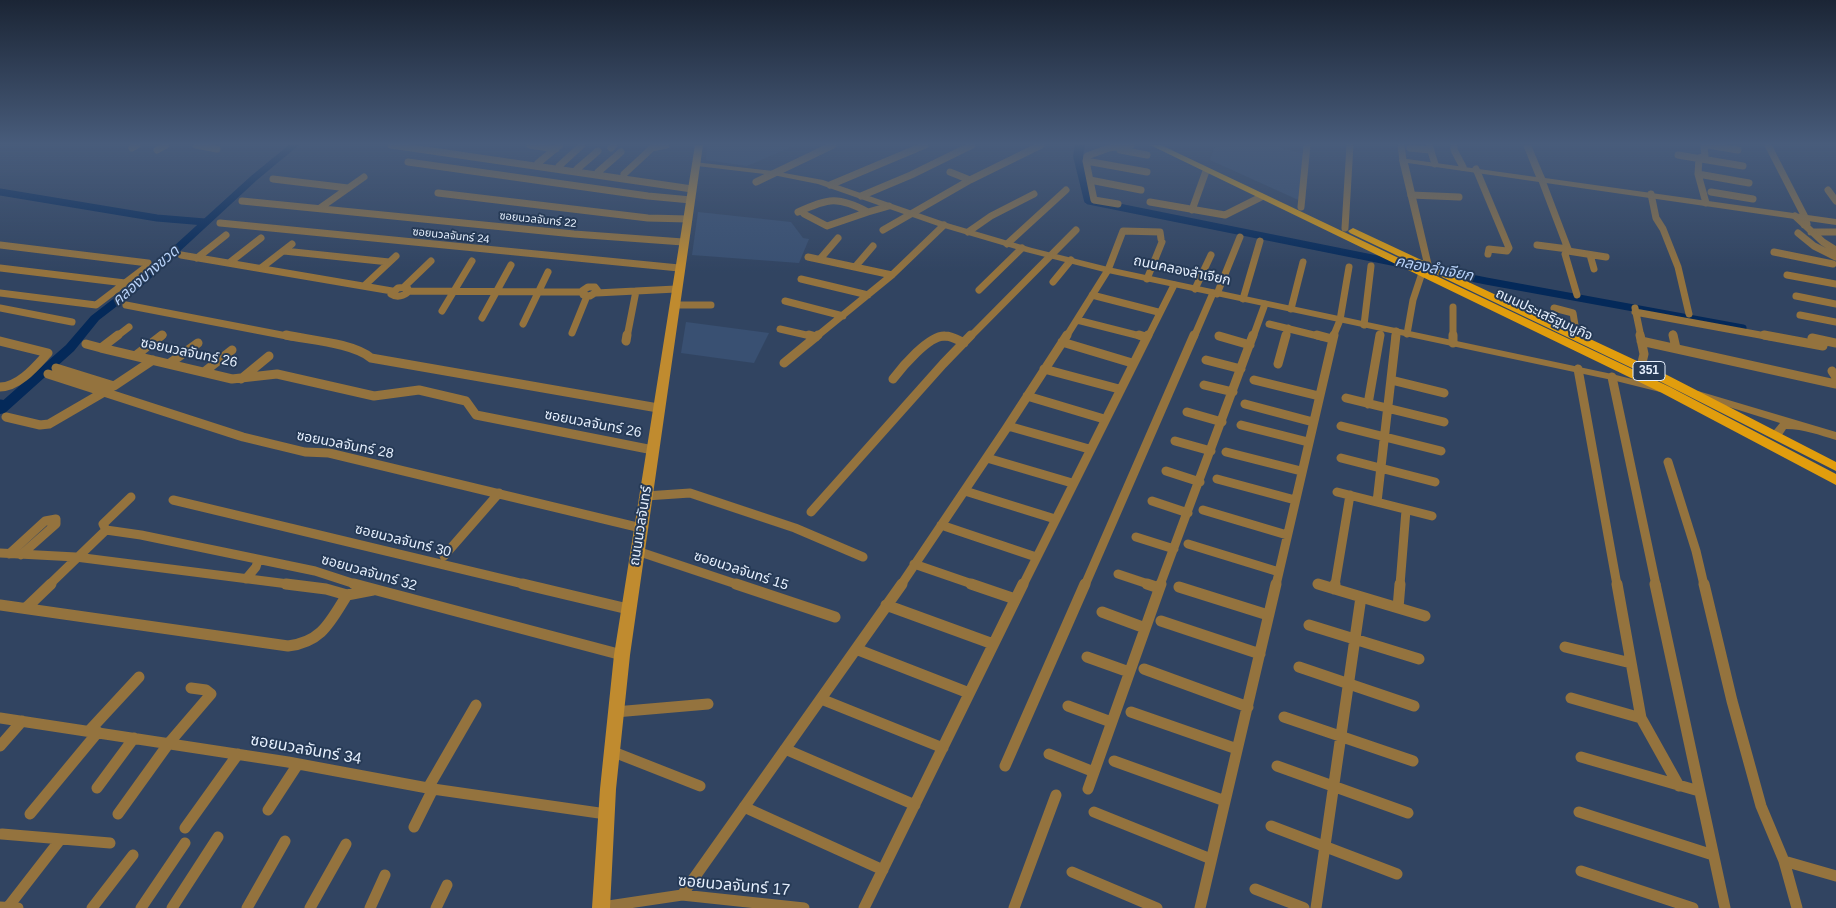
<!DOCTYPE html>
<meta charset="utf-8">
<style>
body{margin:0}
canvas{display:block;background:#314461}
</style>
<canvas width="1836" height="908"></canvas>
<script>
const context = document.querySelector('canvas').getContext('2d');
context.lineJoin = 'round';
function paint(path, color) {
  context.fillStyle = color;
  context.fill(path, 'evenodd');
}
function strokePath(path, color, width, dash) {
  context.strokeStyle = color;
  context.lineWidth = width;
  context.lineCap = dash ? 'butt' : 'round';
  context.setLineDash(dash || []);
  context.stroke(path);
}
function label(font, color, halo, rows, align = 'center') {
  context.font = font + ' Arial,"Noto Sans Thai",sans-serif';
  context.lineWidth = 4;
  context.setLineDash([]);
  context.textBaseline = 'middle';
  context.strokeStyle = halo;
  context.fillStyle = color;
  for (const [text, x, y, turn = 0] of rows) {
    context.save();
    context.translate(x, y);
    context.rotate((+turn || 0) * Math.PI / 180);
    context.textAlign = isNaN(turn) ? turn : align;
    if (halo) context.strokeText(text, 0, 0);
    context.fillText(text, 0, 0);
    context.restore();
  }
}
paint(new Path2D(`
 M 707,145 L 796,145 L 747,166 L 706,160 Z
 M 1215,145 L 1280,145 L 1280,148 L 1309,155 L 1305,203 L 1210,160 Z
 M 698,212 L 791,222 L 803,238 L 809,239 L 799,263 L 692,255 Z
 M 686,322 L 769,333 L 754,363 L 681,353 Z`), '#395072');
strokePath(new Path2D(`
 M 0,192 L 157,218 L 205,222
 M 1089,201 L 1486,281 L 1743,328`), '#042959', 7);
strokePath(new Path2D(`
 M 0,404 L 6,405`), '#042959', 9);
paint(new Path2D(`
 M 289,145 L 299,145 L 257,180 L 138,290 L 99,320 L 74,351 L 5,413 L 0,414 L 0,403 L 66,345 L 91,316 L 130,286 L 251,176 Z
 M 1075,145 L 1085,145 L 1083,156 L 1094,201 L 1093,203 L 1085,203 L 1084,201 L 1073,156 Z`), '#042959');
strokePath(new Path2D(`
 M 196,145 L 217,149
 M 391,145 L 692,189
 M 530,145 L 556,149
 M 1401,145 L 1403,160
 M 1429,145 L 1435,164
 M 1454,145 L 1454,150 L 1463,167
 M 1704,145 L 1705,156 L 1699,158 L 1698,174 L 1749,183
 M 1708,145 L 1738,150
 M 1768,145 L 1805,217 L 1807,224 L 1804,225
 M 132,148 L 137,145
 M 611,148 L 614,145
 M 1410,148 L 1430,150
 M 157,150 L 166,145
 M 1120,150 L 1147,155
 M 1678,155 L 1743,166
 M 1086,161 L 1147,172
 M 408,162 L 648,196 L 691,200
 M 538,163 L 560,145
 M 559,166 L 582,145
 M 577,169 L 598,151
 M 1476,169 L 1509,248 L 1507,251 L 1489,249 L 1488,254
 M 598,172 L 621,152
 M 950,172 L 970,180
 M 624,174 L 652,148 L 666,145
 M 1698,174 L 1706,203
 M 1541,178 L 1568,249 L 1565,254 L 1577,295
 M 273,179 L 348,188
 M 1090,180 L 1141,190
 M 756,182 L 833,145
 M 830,185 L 925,145
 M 1828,190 L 1836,201
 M 1711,192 L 1753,199
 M 438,193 L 648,218 L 688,219
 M 1651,194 L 1656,218 L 1663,229 L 1678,267 L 1689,314
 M 1411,195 L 1459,197
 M 861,196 L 911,175 L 972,145
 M 242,201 L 574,234 L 683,242
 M 1150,202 L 1225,215 L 1261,197
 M 1118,204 L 1094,200 L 1086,161 L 1087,156 L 1109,148 L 1131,145
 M 1301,207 L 1307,145
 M 320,208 L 364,177
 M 1192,210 L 1206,171
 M 798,212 C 829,198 838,196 868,212 L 889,206
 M 804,214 L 827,226 L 868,212
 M 1795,216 L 1823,242 L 1836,250
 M 220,223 L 679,268
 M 1345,228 L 1350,145
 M 883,230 L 970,180 L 1041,145
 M 968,232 L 991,216 L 1034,194
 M 1811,232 L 1836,232
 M 1798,233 L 1814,246 L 1836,257
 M 1007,244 L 1066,190
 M 0,245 L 148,263 L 146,267 L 96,305 L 0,293
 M 1537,245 L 1568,249
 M 284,251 L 389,262
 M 1568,251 L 1606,257
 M 1774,252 L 1833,264
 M 181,255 L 392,291
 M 1590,255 L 1594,269
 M 808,257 L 892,275
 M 197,258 L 226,235
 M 820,259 L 838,238
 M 229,263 L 261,238
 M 855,267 L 873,246
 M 0,268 L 125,283
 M 261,268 L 292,244
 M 1787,275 L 1836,284
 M 801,279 L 868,295
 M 1147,279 L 1162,242
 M 1053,282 L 1071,260
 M 364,286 L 396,256
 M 404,287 L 431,261
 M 407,287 L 409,291 C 404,296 397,298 391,294 L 398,288 Z
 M 588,287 L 595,287 L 598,291 L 590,296 L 583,295 L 582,291 Z
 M 1195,289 L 1211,255
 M 979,290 L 1022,248
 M 409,291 L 581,292
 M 596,293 L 676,289
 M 1217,294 L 1240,237
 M 1092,295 L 1158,312
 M 1796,296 L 1836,304
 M 1243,299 L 1260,241
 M 785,301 L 843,316
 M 126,305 L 292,337
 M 674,305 L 711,305
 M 1453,307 L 1453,337
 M 0,308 L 72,322
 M 1554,308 L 1573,313 L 1575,325 L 1568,333
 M 1635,308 L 1641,337
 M 1291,309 L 1303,262
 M 442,311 L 472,261
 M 1635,312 L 1771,337
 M 1800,315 L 1836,322
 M 482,318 L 511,265
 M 1077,320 L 1144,337
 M 523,324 L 548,272
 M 1269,324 L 1322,337
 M 1364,325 L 1371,266
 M 780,329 L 815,337
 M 572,333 L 587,296
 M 1407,334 L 1413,300 L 1422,273
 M 1673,334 L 1674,337
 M 1219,336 L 1221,337
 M 116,337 L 129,327
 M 161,337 L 163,335
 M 627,337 L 636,291
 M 816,337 L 892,275 L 944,225
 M 939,337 L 950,337
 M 970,337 L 1076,230
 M 1066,337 L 1108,270 L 1123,231 L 1160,232 L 1161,239
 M 1148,337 L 1174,285
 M 1194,337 L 1213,293
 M 1253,337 L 1265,304
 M 1286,337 L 1288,328
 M 1333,337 L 1340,320 L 1349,267
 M 1395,337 L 1396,331`), '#94733e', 7);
strokePath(new Path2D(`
 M 118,335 L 101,348 L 232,379 L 277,374 L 374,396 L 419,390 L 466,401 L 476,415 L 653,450
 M 286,335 C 309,340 353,343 371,358 L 658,408
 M 809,335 L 816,337
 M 1139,335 L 1145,337
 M 1317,335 L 1332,339
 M 1453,335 L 1453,343
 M 1640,335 L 1644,354 L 1641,367
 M 1673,335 L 1676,348
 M 1764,335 L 1823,346
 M 1219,336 L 1250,345
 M 1812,338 L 1836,343
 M 0,341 L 48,353 C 36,366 19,387 0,387
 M 626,341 L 627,335
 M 1641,341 L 1836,384
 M 1062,342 L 1132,363
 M 86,344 L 101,348
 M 135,356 L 162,335
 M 1206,360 L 1241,369
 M 170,363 L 198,343
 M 784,363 L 818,335
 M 1278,364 L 1286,335
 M 56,368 L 114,386 L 153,360
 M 1044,369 L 1119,389
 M 1578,369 L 1617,585
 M 1832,371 L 1836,377
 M 204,372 L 232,350
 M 48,374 L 243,437 L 305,452 L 329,453 L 641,528
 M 1612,377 L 1656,585
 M 241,379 L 269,356
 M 893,379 C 902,367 929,335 945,336 C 952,336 958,340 964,343
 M 1254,380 L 1319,396
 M 1391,380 L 1444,393
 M 1204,385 L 1233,392
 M 1027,396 L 1104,419
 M 1346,398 L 1444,422
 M 1245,404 L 1313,422
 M 1368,404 L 1380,335
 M 1187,412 L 1222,422
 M 6,417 L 40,425 L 49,424 L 104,392
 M 1241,425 L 1308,442
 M 1008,426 L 1089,449
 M 1341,426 L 1441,451
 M 1175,441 L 1211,451
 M 1226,452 L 1301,471
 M 987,458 L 1072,483
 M 1341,458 L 1435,482
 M 1668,462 L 1696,551 L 1704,585
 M 1166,471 L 1200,482
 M 1217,479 L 1295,500
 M 965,491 L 1055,519
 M 1337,492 L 1432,516
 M 646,496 L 690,493 L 795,528 L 863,557
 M 173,500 L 528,585
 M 1152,501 L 1188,513
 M 1377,502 L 1396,335
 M 1203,510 L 1287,535
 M 811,512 L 943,364 L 971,335
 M 941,525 L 1036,557
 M 106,530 L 141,535 L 315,571 L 358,585
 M 1136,537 L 1174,549
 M 1188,544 L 1279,572
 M 637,551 L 739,585
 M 0,553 L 76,557 L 296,585
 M 9,554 L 45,521 L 56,519 L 56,524 L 21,555
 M 444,556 L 499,493
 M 914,564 L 975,585
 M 1118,574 L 1151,585
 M 246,579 L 256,567 L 258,560
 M 1318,584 L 1322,585
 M 49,585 L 106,530 L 103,524 L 131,497
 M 901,585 L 1006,429 L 1067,335
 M 1023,585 L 1148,335
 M 1085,585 L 1194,335
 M 1160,585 L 1253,335
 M 1276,585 L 1334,335
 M 1335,585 L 1350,495
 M 1400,585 L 1406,510`), '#94733e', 9);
strokePath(new Path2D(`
 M 286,584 L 326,589 L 347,595
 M 354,584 L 622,655
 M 523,584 L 628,609
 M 736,584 L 835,617
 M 971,584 L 1015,599
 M 1147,584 L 1159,588
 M 1318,584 L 1425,616
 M 1617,584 L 1641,718 L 1679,786
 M 1655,584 L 1725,908
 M 1704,584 L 1732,701 L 1761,806 L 1784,861 L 1797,908
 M 1179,587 L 1268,615
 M 1334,589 L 1335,584
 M 0,605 L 288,646 C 322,642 330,622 347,595 L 373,590
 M 886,605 L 993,644
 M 26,608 L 51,584
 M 1398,608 L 1400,584
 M 1102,612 L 1145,628
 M 1161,621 L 1260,654
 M 1309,625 L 1419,659
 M 1565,647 L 1631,663
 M 856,649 L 969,693
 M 1087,657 L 1129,672
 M 1299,667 L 1414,706
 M 1144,669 L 1248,707
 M 1571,698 L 1641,718
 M 821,699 L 943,748
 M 1068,706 L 1111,722
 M 615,712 L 708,704
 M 1131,712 L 1237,749
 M 1284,717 L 1413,761
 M 0,718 L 288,762 L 433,789 L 606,814
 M 89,731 L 139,677
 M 0,746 L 22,721
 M 785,749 L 915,805
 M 611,751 L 700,786
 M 1049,754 L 1094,772
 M 1581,757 L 1699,791
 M 1114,761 L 1225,801
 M 1005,766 L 1085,584
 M 1277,766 L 1408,813
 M 97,788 L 134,738
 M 428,788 L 476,705
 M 1088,789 L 1161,584
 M 744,807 L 883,870
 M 268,810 L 298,764
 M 1094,812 L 1211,859
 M 1579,812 L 1713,855
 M 30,814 L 98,732
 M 118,814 L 169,743 L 211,694 L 206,690 L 191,688
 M 1271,826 L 1397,874
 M 414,827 L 433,789
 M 185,828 L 238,754
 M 2,834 L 110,843
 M 1784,861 L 1836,876
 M 1581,871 L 1693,908
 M 1072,872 L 1157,908
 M 1255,889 L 1304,908
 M 682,895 L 902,584
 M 0,907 L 18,908
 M 8,907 L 60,840
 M 602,907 L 682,895 L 804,908
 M 92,908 L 133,855
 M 141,908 L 185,843
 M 172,908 L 218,837
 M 247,908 L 285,841
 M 310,908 L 346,844
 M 370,908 L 385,875
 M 436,908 L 447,885
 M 864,908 L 1023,584
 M 1014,908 L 1056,795
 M 1200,908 L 1276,584
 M 1316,908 L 1361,597`), '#94733e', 11);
paint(new Path2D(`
 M 1523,145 L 1531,145 L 1545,178 L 1836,219 L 1836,225 L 1408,163 L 1432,266 L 1431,268 L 1425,268 L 1399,160 L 1400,158 L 1536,177 Z
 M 694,162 L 773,171 L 823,180 L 947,223 L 1032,248 L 1108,267 L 1612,374 L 1664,387 L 1665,389 L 1660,392 L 1612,380 L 1108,273 L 1026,252 L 941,227 L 818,184 L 773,175 L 697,166 L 694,166 Z
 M 1698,391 L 1836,432 L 1836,440 C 1819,435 1804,429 1786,429 L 1780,438 L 1772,438 L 1770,435 L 1780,423 L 1694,396 L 1693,394 Z`), '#94733e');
paint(new Path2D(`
 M 695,145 L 703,145 L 630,655 L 616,789 L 610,908 L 592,908 L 600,789 L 614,655 Z`), '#c08b2f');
paint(new Path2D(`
 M 1150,145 L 1161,145 L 1670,387 L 1836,474 L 1836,485 L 1662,393 Z
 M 1353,228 L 1667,375 L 1836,462 L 1836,471 L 1659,381 L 1350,233 L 1348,231 Z`), '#e19d0d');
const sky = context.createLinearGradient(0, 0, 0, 272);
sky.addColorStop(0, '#1b2535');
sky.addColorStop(0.53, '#485c7b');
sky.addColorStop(1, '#485c7b00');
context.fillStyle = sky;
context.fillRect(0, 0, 1836, 272);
label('11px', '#e5effd', '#263a56', [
 ["ซอยนวลจันทร์ 22",538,220,6],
 ["ซอยนวลจันทร์ 24",451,236,6]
]);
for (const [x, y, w] of [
 [1649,371,32]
]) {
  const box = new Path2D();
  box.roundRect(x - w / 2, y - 9.5, w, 19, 4);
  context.fillStyle = '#263a56';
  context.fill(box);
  strokePath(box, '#e5effd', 1);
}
label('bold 12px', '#e5effd', null, [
 ["351",1649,371]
]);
label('14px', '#e5effd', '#263a56', [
 ["ถนนคลองลำเจียก",1182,271,12],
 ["ถนนประเสริฐมนูกิจ",1544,315,25],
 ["ซอยนวลจันทร์ 26",189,353,12],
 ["ซอยนวลจันทร์ 26",593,424,11],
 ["ซอยนวลจันทร์ 28",345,445,11],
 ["ถนนนวลจันทร์",641,526,-81],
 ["ซอยนวลจันทร์ 30",403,541,14],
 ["ซอยนวลจันทร์ 15",741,571,18],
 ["ซอยนวลจันทร์ 32",369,573,16]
]);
label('italic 15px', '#b9d3f9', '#263a56', [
 ["คลองลำเจียก",1434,269,11],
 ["คลองบางขวด",146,276,-41]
]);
label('16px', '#e5effd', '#263a56', [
 ["ซอยนวลจันทร์ 34",306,750,10],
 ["ซอยนวลจันทร์ 17",734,886,5]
]);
</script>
